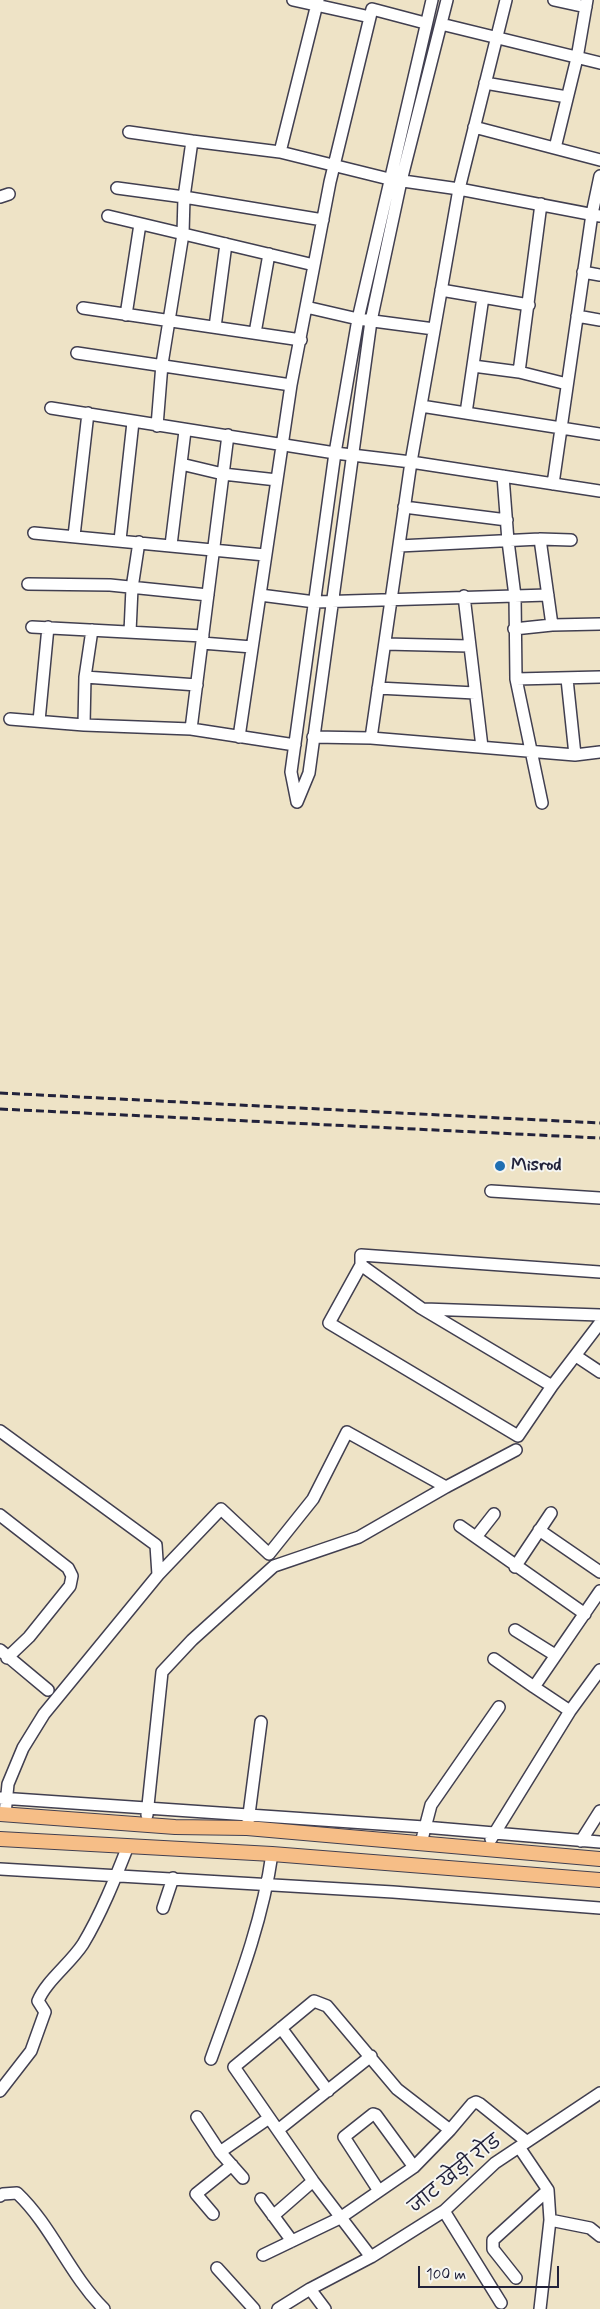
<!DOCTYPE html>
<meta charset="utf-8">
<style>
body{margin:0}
#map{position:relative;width:600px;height:2309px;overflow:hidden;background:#eee3c6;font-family:Mynerve,sans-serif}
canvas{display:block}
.scale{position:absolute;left:418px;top:2266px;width:141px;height:22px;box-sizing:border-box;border:2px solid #22223b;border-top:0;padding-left:6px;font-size:15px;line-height:18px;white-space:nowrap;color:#22223b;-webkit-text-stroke:4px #f6f6f2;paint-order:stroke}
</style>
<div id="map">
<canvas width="600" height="2309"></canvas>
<div class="scale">100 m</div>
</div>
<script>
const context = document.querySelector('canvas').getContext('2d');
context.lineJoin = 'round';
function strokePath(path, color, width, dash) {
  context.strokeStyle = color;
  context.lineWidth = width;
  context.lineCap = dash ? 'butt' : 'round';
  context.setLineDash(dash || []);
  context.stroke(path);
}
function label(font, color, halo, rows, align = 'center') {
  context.font = font + ' Mynerve,"Playpen Sans Deva",sans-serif';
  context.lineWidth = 4;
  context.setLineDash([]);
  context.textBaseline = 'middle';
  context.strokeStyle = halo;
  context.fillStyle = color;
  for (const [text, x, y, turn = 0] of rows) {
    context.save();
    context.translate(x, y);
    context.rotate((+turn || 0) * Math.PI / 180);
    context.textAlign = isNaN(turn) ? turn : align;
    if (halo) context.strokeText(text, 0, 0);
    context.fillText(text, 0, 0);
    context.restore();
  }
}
const minor = new Path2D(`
 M 293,0 L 370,17
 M 554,0 L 586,7
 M 441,24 L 600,63
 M 485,83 L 567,97
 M 474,127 L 600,160
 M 129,132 L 192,141
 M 555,148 L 577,58 L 587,0
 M 280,152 L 318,0
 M 117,188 L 184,197 L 323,220
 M 0,197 L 9,194
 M 108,216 L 314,265
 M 583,272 L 600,275
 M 441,290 L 529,305
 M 306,307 L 358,319 L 434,329
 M 83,308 L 301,340
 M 126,315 L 140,224
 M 577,316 L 600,320
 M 215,327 L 226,244
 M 255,333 L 269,254
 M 77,353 L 291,385
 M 473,366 L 519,372 L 567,384
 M 519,372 L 541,204
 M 421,406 L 600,434
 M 51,408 L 335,453 L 411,462 L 600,491
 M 466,413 L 483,297
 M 157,426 L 162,364 L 183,234 L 184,197 L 192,141 L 280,152 L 389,179 L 459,189 L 600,216
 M 181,464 L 223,474 L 277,480
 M 503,476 L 508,541 L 515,596 L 516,679 L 542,803
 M 553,484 L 592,214 L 600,176
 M 404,507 L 507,520
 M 34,533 L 265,555
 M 74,536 L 88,413
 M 540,539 L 552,625
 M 120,540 L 133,422
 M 171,545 L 185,431
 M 399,546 L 540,539 L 571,540
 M 28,584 L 110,585 L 208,595
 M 260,595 L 315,602 L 548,595
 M 464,596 L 482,747
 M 32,627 L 203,636
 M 514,629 L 552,625 L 600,624
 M 130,632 L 132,588 L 139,542
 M 202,643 L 252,647
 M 385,644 L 469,646
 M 85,677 L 197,685
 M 516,679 L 600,677
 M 567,679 L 575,755
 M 378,688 L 475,693
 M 10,719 L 84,725 L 191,729 L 295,745
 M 39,721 L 48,627
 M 84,725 L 85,677 L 92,630
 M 191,729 L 228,435
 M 239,737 L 291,385 L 330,182 L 372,9 L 425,23
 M 313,737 L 371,738 L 575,755 L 600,752
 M 371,738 L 411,462 L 459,189 L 506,0
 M 297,802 L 309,773 L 371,321 L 401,181 L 447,0
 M 297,802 L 291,772 L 335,453 L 358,319 L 432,0
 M 491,1191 L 600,1198
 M 361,1265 L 421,1308 L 552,1386
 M 600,1272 L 361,1255 L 361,1265 L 329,1323 L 518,1436 L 552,1386 L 600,1323
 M 424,1309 L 600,1315
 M 576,1356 L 600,1372
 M 0,1431 L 156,1545 L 158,1575
 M 0,1515 L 68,1568 L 72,1576 L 70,1586 L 29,1637 L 7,1658
 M 460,1526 L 585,1614
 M 539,1530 L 600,1572
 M 476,1537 L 494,1514
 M 515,1567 L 551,1513
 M 515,1630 L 555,1655
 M 0,1650 L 48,1690
 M 494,1659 L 534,1687
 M 570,1711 L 534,1687 L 600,1591
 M 0,1798 L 424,1827 L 600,1842
 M 5,1814 L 8,1784 L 23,1748 L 44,1714 L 158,1575 L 221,1509 L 269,1554 L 313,1499 L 347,1432 L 446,1487
 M 147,1815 L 162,1672 L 192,1640 L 274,1566 L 359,1537 L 446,1487 L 516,1450
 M 248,1822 L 261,1722
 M 491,1839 L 570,1711 L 600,1670
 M 581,1841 L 600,1811
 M 421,1843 L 431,1805 L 499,1707
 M 0,1869 L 393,1892 L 600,1908
 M 163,1908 L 173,1878
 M 281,2028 L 328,2091
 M 211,2059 C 235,1992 262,1925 272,1854
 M 0,2091 L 31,2051 L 45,2012 L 38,2001 C 46,1981 70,1964 83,1944 C 101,1914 115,1879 128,1846
 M 197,2117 L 220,2152 L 243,2178
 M 278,2130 L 371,2056
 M 519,2147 L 548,2190 L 550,2220 L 540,2309
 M 220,2152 L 269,2118
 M 379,2191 L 344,2137 L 373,2114 L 376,2115 L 414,2167
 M 0,2196 L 3,2194 L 17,2193 C 52,2226 69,2274 104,2309
 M 261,2199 L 292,2241
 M 444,2211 L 501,2303
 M 213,2214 L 196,2194 L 232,2165
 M 273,2216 L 313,2181
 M 550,2220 L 590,2228 L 600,2236
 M 263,2255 L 340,2218 L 414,2167 L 450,2130 L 472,2104 L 476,2102 L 480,2104 L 526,2141
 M 371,2257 L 313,2181 L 234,2067 L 314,2001 L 327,2006 L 397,2089 L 450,2130
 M 217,2268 L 254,2309
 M 516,2278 L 493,2249 L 493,2240 L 548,2190
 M 310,2289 L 325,2309
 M 278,2309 L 310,2289 L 371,2257 L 444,2211 L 495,2163 L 600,2093`);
const major = new Path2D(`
 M 0,1814 L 175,1827 L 247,1828 L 600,1859
 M 0,1839 L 272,1854 L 600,1880`);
strokePath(minor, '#413f50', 14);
strokePath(major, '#413f50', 16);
strokePath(minor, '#fff', 11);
strokePath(major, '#f6be87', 14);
strokePath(new Path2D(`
 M 0,1093 L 600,1123
 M 0,1109 L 600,1138`), '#22223b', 3, [8, 4]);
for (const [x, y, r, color] of [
 [500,1166,6,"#1f6fb2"]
]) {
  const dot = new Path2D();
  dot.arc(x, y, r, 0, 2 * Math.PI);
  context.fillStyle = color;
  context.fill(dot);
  strokePath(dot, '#f6f6f2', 2);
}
label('bold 18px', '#22223b', '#f6f6f2', [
 ["Misrod",511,1166]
], 'left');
label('18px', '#22223b', '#f6f6f2', [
 ["जाट खेड़ी रोड",456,2175,-39]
]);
</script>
